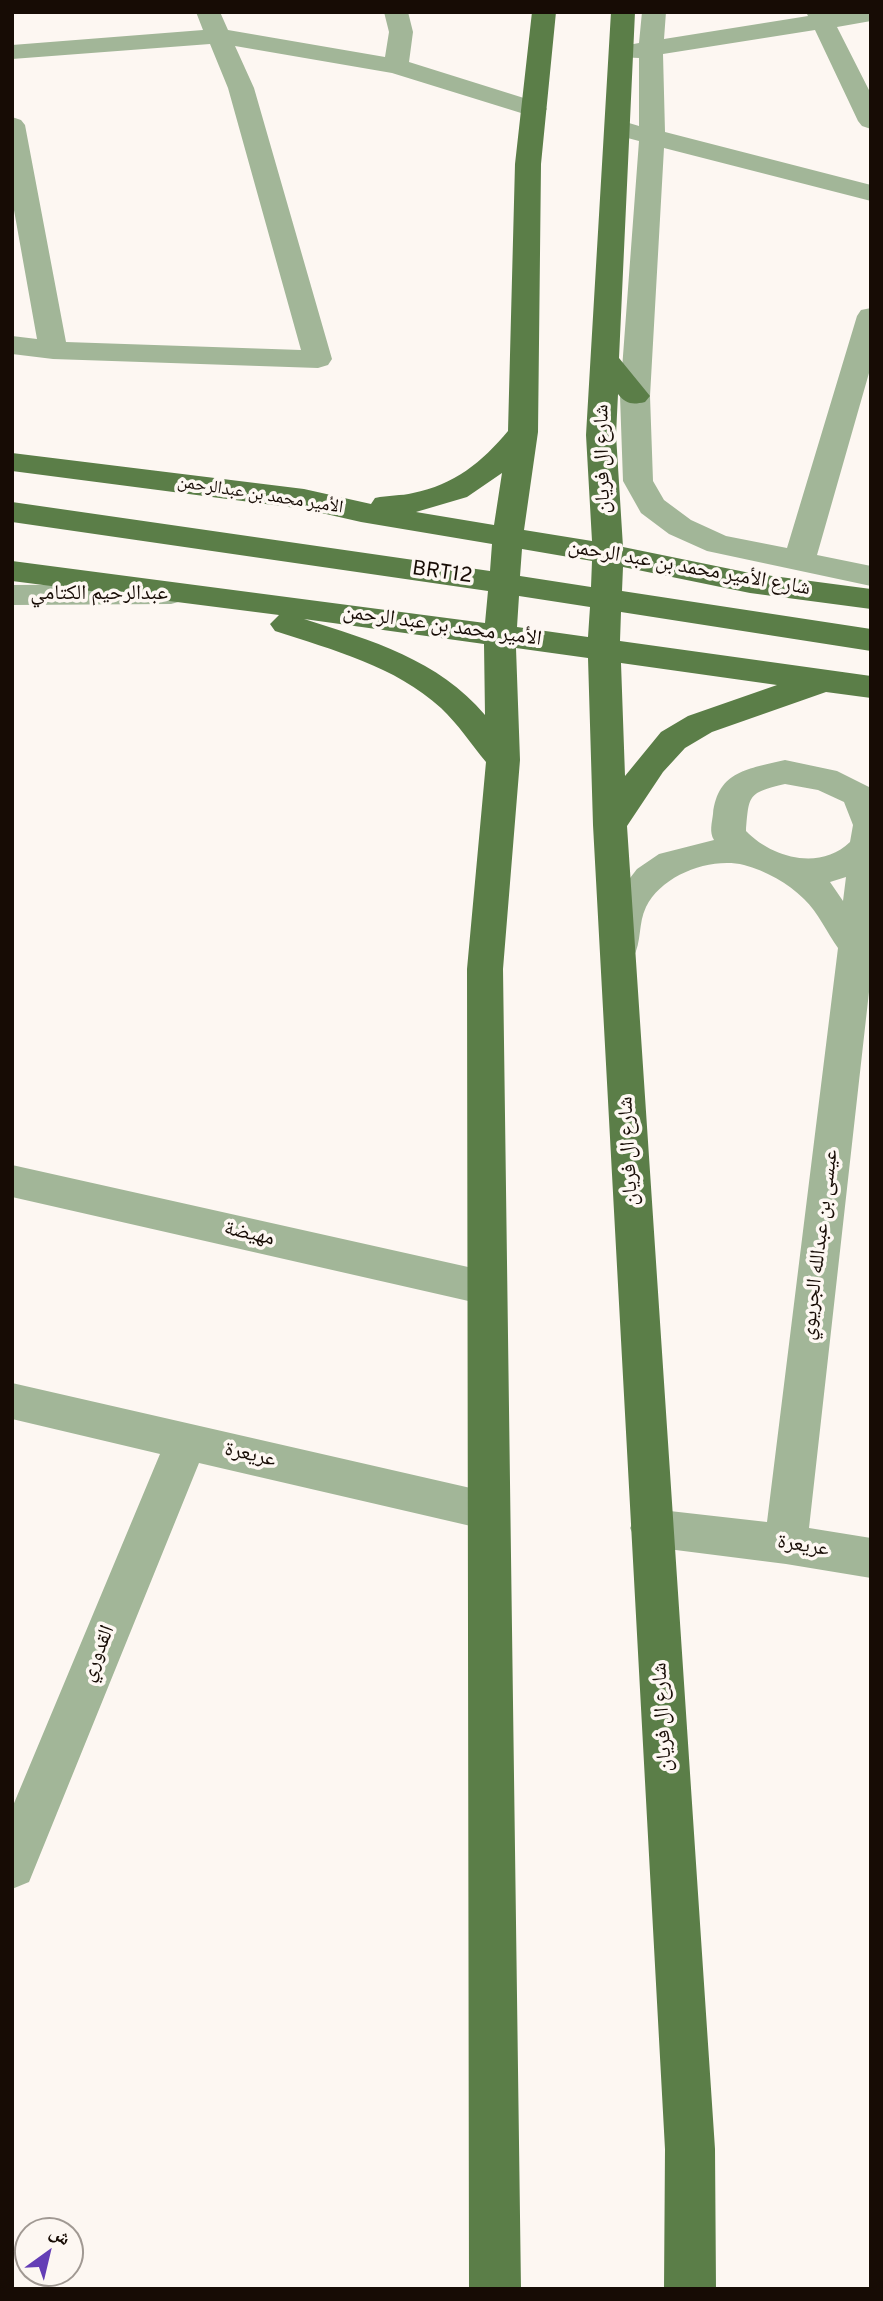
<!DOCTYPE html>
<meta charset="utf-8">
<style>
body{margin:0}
#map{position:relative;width:883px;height:2301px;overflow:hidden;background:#fdf7f2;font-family:Overpass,"Noto Naskh Arabic",sans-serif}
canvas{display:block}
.frame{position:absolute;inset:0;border:14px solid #170c05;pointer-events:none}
.north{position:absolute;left:14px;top:2217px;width:70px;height:70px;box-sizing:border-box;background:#fdf7f2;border:2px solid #a19993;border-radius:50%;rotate:34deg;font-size:19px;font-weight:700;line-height:28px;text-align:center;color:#170c05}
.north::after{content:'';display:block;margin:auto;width:24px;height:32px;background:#643eb6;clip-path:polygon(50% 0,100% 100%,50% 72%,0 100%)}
</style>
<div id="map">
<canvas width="883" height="2301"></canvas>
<div class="frame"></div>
<div class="north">ش</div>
</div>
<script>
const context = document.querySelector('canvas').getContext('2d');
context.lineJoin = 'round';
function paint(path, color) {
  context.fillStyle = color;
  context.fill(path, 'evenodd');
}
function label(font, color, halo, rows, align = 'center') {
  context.font = font + ' Overpass,"Noto Naskh Arabic",sans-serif';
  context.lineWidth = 7;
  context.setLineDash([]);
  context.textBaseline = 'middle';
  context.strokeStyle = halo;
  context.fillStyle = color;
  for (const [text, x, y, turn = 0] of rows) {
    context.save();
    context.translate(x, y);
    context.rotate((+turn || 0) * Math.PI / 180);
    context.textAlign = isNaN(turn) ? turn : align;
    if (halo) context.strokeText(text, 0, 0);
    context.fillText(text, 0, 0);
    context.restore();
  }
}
paint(new Path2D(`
 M 196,12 L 220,12 L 228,30 L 385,57 L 389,32 L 384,12 L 408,12 L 413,32 L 409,62 L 543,104 L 547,109 L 543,114 L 534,117 L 392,73 L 235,46 L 254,88 L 332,359 L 328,365 L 318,368 L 53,359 L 12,354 L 12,336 L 37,339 L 12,199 L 12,117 L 21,120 L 25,125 L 66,342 L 301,350 L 228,88 L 210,44 L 12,59 L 12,45 L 203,30 Z
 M 642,12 L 666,12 L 664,39 L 808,16 L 806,12 L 871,12 L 871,21 L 837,27 L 871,94 L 871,129 L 862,126 L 858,121 L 815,30 L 663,54 L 665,132 L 871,185 L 871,201 L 664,148 L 650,396 L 653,481 L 664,500 L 691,520 L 726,536 L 787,548 L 857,316 L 861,310 L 871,308 L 871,366 L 817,555 L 871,566 L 871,586 L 707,551 L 669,534 L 641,513 L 623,481 L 620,396 L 639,141 L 620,136 L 616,131 L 620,126 L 629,123 L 639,126 L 639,58 L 618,57 L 615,52 L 618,47 L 639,43 Z
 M 171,584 L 182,587 L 187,594 L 182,601 L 171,604 L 12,605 L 12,585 Z
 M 785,760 L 837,771 L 871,788 L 871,974 L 809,1528 L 871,1538 L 871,1578 L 786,1564 L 652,1547 L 637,1542 L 630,1528 L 637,1514 L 652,1509 L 767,1522 L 838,948 C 827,933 818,912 804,899 C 788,883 766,871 744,865 C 710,857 662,875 646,907 C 638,923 642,942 633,958 L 620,962 L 607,958 L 602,949 L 610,904 L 637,869 L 659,854 L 714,840 C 709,832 712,823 713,814 C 718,770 749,769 785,760 ZM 785,784 L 818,790 L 844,802 L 853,825 L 850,842 C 820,871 772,858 746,831 C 749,794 748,793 785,784 ZM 846,877 L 843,901 L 830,882 Z
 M 12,1165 L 486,1271 L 500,1276 L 506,1288 L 500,1300 L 486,1305 L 12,1197 Z
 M 12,1383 L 488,1492 L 503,1497 L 509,1511 L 503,1525 L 488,1530 L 199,1463 L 29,1882 L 12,1889 L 12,1808 L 160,1454 L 12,1419 Z`), '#a2b698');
paint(new Path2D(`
 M 532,12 L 556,12 L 541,164 L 538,432 L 524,530 L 592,541 L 586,435 L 611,12 L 635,12 L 619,358 L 650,396 L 645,402 C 632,405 626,404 618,394 L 616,435 L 623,547 L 750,573 L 871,589 L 871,609 L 750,593 L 623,567 L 622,591 L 871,629 L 871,651 L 621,612 L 620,641 L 871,676 L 871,698 L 826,692 L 712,732 L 685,748 L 663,772 L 627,826 L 715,2149 L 716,2289 L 664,2289 L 665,2149 L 593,825 L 588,658 L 516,648 L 520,760 L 503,969 L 521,2289 L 469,2289 L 467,969 L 486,762 C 471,744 458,724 441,708 C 395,666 333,650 275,631 L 270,624 L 279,615 L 12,581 L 12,561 L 485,623 L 488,591 L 12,522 L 12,502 L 490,571 L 492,544 L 361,522 L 304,509 L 12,471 L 12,453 L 304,489 L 371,504 L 375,498 C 388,495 401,496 413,493 C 454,485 482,462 508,431 L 515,164 ZM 502,473 L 494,525 L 416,512 L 467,497 ZM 522,549 L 592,561 L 591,587 L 520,576 ZM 519,596 L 590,607 L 588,637 L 517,627 ZM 304,619 L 484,644 L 485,715 C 439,660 371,640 304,619 ZM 621,663 L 777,685 L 688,716 L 661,732 L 625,776 Z`), '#5b7e48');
label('18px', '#170c05', '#fdf7f2', [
 ["الأمير محمد بن عبدالرحمن",260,496,9]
]);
label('21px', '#170c05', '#fdf7f2', [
 ["شارع ال فريان",604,459,-91],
 ["شارع الأمير محمد بن عبد الرحمن",689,569,10],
 ["BRT12",442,574,8],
 ["عبدالرحيم الكتامي",99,595],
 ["الأمير محمد بن عبد الرحمن",442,627,8],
 ["شارع ال فريان",630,1151,-93],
 ["مهيضة",249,1235,13],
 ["عيسى بن عبدالله الجريوي",821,1245,-83],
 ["عريعرة",250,1456,13],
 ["عريعرة",803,1547,9],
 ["القدوري",99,1654,-68],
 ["شارع ال فريان",664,1717,-93]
]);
</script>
